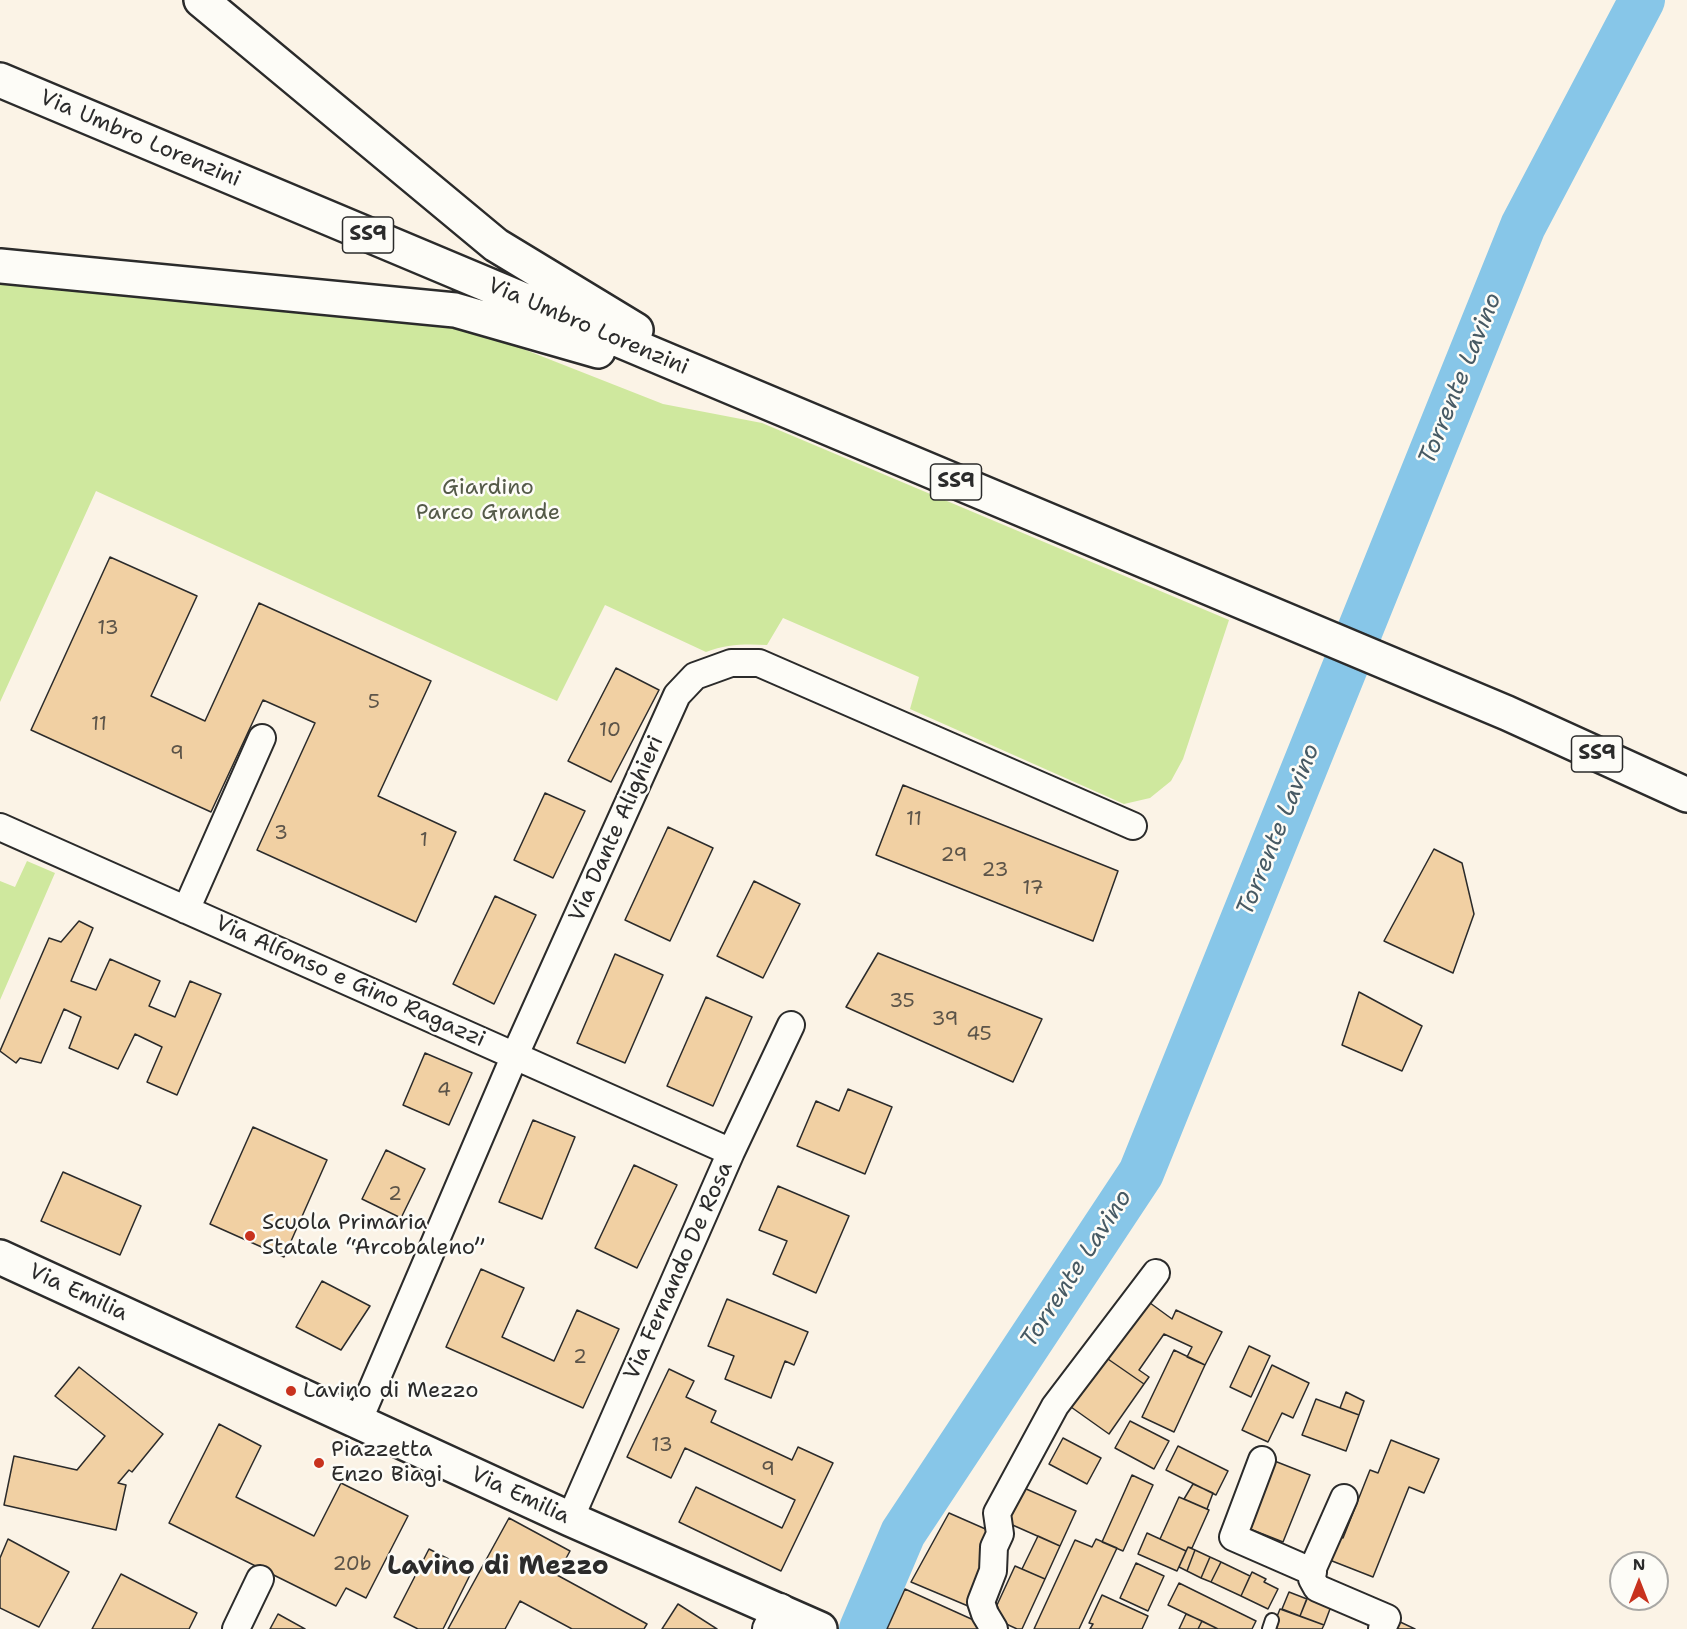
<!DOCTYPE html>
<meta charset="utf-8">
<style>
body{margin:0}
#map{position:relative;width:1687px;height:1629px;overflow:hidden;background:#fbf3e6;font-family:"Shantell Sans",sans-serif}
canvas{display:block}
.north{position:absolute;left:1609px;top:1551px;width:60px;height:60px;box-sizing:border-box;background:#fdfcf7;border:2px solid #a9a8a5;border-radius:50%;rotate:0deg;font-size:16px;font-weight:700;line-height:24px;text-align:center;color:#2b2b2b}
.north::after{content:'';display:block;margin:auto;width:21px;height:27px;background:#c8321e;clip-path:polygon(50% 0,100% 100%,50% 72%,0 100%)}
</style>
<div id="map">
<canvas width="1687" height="1629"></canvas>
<div class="north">N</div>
</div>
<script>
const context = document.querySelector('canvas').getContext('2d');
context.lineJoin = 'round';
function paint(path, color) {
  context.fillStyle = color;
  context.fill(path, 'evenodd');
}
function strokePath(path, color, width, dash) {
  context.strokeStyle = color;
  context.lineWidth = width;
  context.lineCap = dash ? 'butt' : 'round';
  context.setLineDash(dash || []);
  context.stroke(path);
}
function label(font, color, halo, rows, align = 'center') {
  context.font = font + ' "Shantell Sans",sans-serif';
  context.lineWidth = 5;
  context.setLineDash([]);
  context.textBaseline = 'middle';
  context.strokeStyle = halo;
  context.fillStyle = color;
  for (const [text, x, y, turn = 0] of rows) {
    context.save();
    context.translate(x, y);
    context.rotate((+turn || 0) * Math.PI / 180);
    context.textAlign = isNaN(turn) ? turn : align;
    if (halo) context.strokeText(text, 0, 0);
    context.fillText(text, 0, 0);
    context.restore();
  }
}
paint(new Path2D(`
 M 0,273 L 403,315 L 485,334 L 663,404 L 762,423 L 1229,620 L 1183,759 L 1171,781 L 1150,798 L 1124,804 L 910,709 L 919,677 L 783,618 L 767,645 C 745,644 727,644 706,652 L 605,605 L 557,701 L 96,491 L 0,702 Z
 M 27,861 L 55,873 L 0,1000 L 0,881 L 15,887 Z`), '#cfe89e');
strokePath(new Path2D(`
 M 862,1629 L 903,1533 L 1141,1173 L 1523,226 L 1642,0`), '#87c6e8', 46);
const building = new Path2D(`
 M 110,557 L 197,596 L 151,696 L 205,721 L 259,603 L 431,681 L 378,796 L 456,832 L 416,922 L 257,850 L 315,723 L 263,700 L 211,812 L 31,730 Z
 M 616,668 L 659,690 L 611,782 L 568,761 Z
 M 903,785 L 1118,871 L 1093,941 L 876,855 Z
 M 545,793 L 585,811 L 553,878 L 514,860 Z
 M 668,827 L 713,848 L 670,941 L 625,920 Z
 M 1434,849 L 1462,863 L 1474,914 L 1453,973 L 1384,941 Z
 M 754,881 L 800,904 L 763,978 L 717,956 Z
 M 495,896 L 536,915 L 494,1004 L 453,984 Z
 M 79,921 L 93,928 L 71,981 L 96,990 L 110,959 L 160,981 L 149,1006 L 175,1017 L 190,981 L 221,994 L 177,1095 L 147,1082 L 162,1047 L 135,1034 L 118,1069 L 69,1048 L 81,1017 L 64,1009 L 41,1063 L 20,1058 L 16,1063 L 0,1051 L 49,938 L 61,942 Z
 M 878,953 L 1042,1019 L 1013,1082 L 846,1007 Z
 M 615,954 L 663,975 L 625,1063 L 577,1043 Z
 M 1359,992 L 1422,1026 L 1402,1071 L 1342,1045 Z
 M 706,997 L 752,1017 L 713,1106 L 667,1086 Z
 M 425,1053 L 472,1073 L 449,1125 L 403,1105 Z
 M 848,1089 L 892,1107 L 865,1174 L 797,1146 L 816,1101 L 839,1111 Z
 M 533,1120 L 575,1137 L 542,1219 L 499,1202 Z
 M 253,1127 L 327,1160 L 284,1257 L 210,1224 Z
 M 386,1150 L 425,1169 L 401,1218 L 362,1199 Z
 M 634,1165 L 677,1185 L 637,1268 L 595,1248 Z
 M 63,1172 L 141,1206 L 120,1255 L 41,1221 Z
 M 778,1186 L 849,1216 L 816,1293 L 773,1274 L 787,1241 L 759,1230 Z
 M 481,1269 L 524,1288 L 502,1337 L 554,1361 L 577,1310 L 619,1329 L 583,1408 L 446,1347 Z
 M 322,1281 L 370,1306 L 341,1350 L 296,1327 Z
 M 727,1299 L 808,1332 L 794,1365 L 785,1361 L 771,1398 L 725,1379 L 734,1356 L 708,1346 Z
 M 1146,1300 L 1172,1319 L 1176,1310 L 1222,1332 L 1205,1365 L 1187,1357 L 1192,1347 L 1164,1334 L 1139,1370 L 1149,1377 L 1144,1384 L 1105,1357 Z
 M 1249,1346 L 1270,1356 L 1251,1397 L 1230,1387 Z
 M 1174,1350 L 1205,1365 L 1174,1432 L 1142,1417 Z
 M 1105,1357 L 1144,1384 L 1109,1434 L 1071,1407 Z
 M 1272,1365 L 1309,1383 L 1293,1418 L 1282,1413 L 1268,1442 L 1242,1430 Z
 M 79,1367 L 163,1434 L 132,1472 L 129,1470 L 118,1483 L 126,1485 L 116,1530 L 4,1505 L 14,1456 L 77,1470 L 105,1436 L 55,1396 Z
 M 669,1369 L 694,1381 L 686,1397 L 716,1411 L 711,1422 L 792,1460 L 798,1447 L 833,1463 L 781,1571 L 679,1522 L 696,1487 L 782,1528 L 795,1500 L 685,1448 L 671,1478 L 627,1457 Z
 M 1346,1392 L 1364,1401 L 1359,1415 L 1340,1408 Z
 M 1316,1399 L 1359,1415 L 1346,1451 L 1302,1435 Z
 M 1130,1421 L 1169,1441 L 1154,1469 L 1115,1448 Z
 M 219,1424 L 261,1446 L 236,1497 L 314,1536 L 341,1483 L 408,1516 L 366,1598 L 346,1588 L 336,1606 L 169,1523 Z
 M 1063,1438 L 1101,1458 L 1087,1484 L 1049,1464 Z
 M 1391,1440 L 1439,1459 L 1424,1493 L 1409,1487 L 1373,1577 L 1327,1559 L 1337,1535 L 1343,1538 L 1370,1470 L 1378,1473 Z
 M 1178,1446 L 1228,1471 L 1216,1495 L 1166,1470 Z
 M 1272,1460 L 1310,1475 L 1283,1542 L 1245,1527 Z
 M 1132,1475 L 1153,1485 L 1123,1551 L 1102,1542 Z
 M 1193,1484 L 1213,1493 L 1207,1509 L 1184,1499 Z
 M 1024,1488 L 1076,1511 L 1060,1546 L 1008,1523 Z
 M 1179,1497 L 1209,1510 L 1192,1548 L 1188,1547 L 1186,1551 L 1160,1539 Z
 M 949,1513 L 990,1531 L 980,1560 L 987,1563 L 968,1606 L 911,1582 Z
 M 509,1518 L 570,1551 L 557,1575 L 647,1624 L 644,1629 L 572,1629 L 520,1601 L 505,1629 L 448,1629 Z
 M 1147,1533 L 1186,1551 L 1177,1571 L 1138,1554 Z
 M 1038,1536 L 1060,1546 L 1045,1579 L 1022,1569 Z
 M 8,1539 L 69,1572 L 39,1627 L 0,1608 L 0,1558 Z
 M 1096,1539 L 1117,1548 L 1079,1629 L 1034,1629 L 1075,1540 L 1092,1547 Z
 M 1188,1547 L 1195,1550 L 1187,1571 L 1179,1567 Z
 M 429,1549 L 472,1571 L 443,1629 L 418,1629 L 394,1617 Z
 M 1195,1550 L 1210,1557 L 1201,1578 L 1187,1571 Z
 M 1210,1557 L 1221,1562 L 1211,1582 L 1201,1578 Z
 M 1221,1562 L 1250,1576 L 1241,1596 L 1211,1582 Z
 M 1136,1563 L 1164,1576 L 1148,1611 L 1120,1598 Z
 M 1015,1566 L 1045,1579 L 1022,1629 L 1017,1629 L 1002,1622 L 997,1605 Z
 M 1252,1572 L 1266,1579 L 1264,1582 L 1278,1589 L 1268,1609 L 1241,1596 Z
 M 121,1574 L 197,1613 L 189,1629 L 92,1629 Z
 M 1179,1583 L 1256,1621 L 1252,1629 L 1218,1629 L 1168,1605 Z
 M 905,1589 L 989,1627 L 988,1629 L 887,1629 Z
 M 1289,1592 L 1307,1599 L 1300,1616 L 1282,1609 Z
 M 1309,1593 L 1333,1601 L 1324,1625 L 1300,1616 Z
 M 1102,1595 L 1148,1616 L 1142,1629 L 1090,1629 L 1093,1624 L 1089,1623 Z
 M 678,1604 L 717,1629 L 662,1629 Z
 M 1280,1609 L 1324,1625 L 1322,1629 L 1272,1629 Z
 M 278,1614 L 305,1629 L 270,1629 Z
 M 1186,1614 L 1202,1621 L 1198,1629 L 1179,1629 Z
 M 1396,1620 L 1415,1629 L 1392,1629 Z
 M 1202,1621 L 1218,1629 L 1198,1629 Z`);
paint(building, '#f1d0a3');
strokePath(building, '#2b2b2b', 1.5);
const service = new Path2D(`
 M 1269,1629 L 1272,1620`);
const minor = new Path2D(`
 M 0,827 L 731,1152
 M 186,910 L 262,738
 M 358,1422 L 515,1055 L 677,695 L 695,676 L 731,663 L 759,663 L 1133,826
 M 1262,1460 L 1233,1537 L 1313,1572
 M 1344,1498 L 1313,1568 L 1312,1579 L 1317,1588 L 1387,1618 L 1382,1629
 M 570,1519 L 731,1152 L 791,1025
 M 236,1629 L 260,1579
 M 994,1629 L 985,1614 L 981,1602 L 993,1571 L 994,1547 L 1000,1534 L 997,1513 L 1055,1406 L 1156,1273`);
const tertiary = new Path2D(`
 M 769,1629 L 780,1610`);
const secondary = new Path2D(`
 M 0,1257 L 570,1519 L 820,1629`);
const primary = new Path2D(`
 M 201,0 L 496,245 L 636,330
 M 0,80 L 1507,713 L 1687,795
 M 0,266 L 455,310 L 598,351`);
strokePath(service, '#2b2b2b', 16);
strokePath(minor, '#2b2b2b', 30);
strokePath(tertiary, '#2b2b2b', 36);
strokePath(secondary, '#2b2b2b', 38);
strokePath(primary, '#2b2b2b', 38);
strokePath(service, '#fdfcf7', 12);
strokePath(minor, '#fdfcf7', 26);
strokePath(tertiary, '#fdfcf7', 32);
strokePath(secondary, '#fdfcf7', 33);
strokePath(primary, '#fdfcf7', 33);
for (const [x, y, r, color] of [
 [250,1236,6,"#c8321e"],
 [291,1391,6,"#c8321e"],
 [319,1463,6,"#c8321e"]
]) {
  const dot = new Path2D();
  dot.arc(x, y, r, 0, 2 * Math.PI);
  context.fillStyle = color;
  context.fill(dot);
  strokePath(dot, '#fdfcf7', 2);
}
label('20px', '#5c5449', null, [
 ["13",108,629],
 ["5",374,703],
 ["11",99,725],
 ["10",610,731],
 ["9",177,754],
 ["11",914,820],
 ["3",281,834],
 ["1",424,841],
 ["29",954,856],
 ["23",995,871],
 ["17",1033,889],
 ["35",902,1002],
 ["39",945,1020],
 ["45",979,1035],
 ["4",444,1091],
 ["2",395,1195],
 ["2",580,1358],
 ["13",662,1446],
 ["9",768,1470],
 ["20b",352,1565]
]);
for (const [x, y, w] of [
 [368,235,51],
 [956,482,51],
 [1597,754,51]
]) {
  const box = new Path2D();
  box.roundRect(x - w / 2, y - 18, w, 36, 4.5);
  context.fillStyle = '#fdfcf7';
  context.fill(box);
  strokePath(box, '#2b2b2b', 1.5);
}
label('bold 21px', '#2b2b2b', null, [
 ["SS9",368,235],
 ["SS9",956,482],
 ["SS9",1597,754]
]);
label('22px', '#2b2b2b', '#fdfcf7', [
 ["Via Umbro Lorenzini",140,139,23],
 ["Via Umbro Lorenzini",588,327,23],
 ["Via Dante Alighieri",617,829,-66],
 ["Via Alfonso e Gino Ragazzi",350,982,24],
 ["Via Fernando De Rosa",679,1271,-66],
 ["Via Emilia",78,1293,25],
 ["Via Emilia",520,1496,25]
]);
label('22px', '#545a48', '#fdfcf7', [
 ["Giardino",488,488],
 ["Parco Grande",488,513]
]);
label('22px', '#2b2b2b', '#fdfcf7', [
 ["Scuola Primaria",262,1223],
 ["Statale “Arcobaleno”",262,1248],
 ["Lavino di Mezzo",303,1391],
 ["Piazzetta",331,1450],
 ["Enzo Biagi",331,1475]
], 'left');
label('italic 24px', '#475a64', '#fdfcf7', [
 ["Torrente Lavino",1461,379,-68],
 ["Torrente Lavino",1279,830,-68],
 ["Torrente Lavino",1077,1269,-57]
]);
label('bold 26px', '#2b2b2b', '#fdfcf7', [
 ["Lavino di Mezzo",498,1567]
]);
</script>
